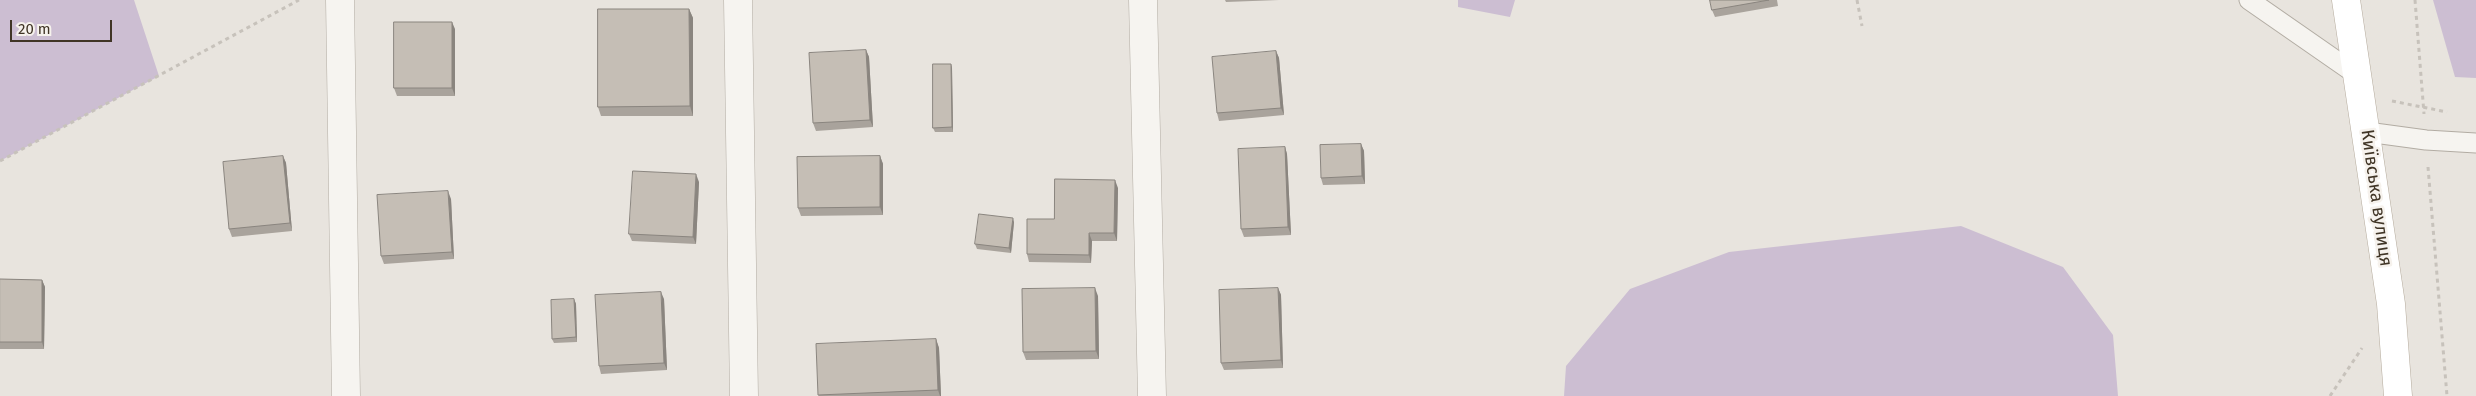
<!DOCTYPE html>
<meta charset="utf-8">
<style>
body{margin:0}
#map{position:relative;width:2476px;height:396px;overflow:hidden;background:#e8e4de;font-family:"Fira Sans",sans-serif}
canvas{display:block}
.scale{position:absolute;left:10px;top:20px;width:102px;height:22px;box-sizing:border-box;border:2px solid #403526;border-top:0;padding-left:6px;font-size:15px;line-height:18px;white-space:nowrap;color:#403526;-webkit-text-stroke:4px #f6f2ed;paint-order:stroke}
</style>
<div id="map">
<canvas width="2476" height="396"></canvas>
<div class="scale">20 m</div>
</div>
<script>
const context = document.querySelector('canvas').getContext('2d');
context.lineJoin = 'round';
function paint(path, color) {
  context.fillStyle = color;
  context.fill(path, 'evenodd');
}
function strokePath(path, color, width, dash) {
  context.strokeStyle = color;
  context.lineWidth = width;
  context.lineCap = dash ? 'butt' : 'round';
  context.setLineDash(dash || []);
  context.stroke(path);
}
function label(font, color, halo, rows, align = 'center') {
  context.font = font + ' "Fira Sans",sans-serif';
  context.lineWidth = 5;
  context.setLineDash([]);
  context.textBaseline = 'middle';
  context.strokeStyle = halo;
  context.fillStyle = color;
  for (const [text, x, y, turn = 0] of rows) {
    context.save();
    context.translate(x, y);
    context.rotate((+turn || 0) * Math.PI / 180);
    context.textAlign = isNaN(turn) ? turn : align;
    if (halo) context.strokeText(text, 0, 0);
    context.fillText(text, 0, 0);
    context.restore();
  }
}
paint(new Path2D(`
 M 0,0 L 134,0 L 159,76 L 0,161 Z
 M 1458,0 L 1515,0 L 1510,17 L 1458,7 Z
 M 2433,0 L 2476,0 L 2476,78 L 2455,77 Z
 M 1961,226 L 2063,267 L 2113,335 L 2118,396 L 1564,396 L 1566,366 L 1630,289 L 1729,252 Z`), '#ccbed2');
const lane = new Path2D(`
 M 2249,0 L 2357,75
 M 2367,132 L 2426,140 L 2476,143`);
const street = new Path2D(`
 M 340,0 L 346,396
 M 738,0 L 744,396
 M 1143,0 L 1152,396`);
const primary = new Path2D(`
 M 2346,0 L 2391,304 L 2398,396`);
strokePath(lane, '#b2aca3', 21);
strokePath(street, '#b2aca3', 29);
strokePath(primary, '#b4aa9c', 29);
strokePath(new Path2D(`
 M 1857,0 L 1862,26
 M 2415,0 L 2424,114
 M 2392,101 L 2447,112
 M 0,161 L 299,0
 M 2428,167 L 2447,396
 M 2330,396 L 2362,348`), '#c7c2bb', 3, [4, 4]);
strokePath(lane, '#f6f4f0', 19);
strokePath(street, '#f6f4f0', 28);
strokePath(primary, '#fff', 28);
paint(new Path2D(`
 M 1225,0 L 1279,0 L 1226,2 Z
 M 1710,0 L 1777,0 L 1778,6 L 1715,17 L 1712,10 Z
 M 689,9 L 693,18 L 693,116 L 601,116 L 598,107 Z
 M 455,29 L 455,96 L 397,96 L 394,88 Z
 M 866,50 L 869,57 L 873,127 L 816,131 L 813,123 Z
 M 1276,51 L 1279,58 L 1284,115 L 1219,121 L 1217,113 Z
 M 951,64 L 952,68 L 953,132 L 935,132 L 933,128 Z
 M 1361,144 L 1364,151 L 1365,184 L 1323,185 L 1321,178 Z
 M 1285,147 L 1287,154 L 1291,235 L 1244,237 L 1241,229 Z
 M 283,156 L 286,163 L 292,231 L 232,237 L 229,229 Z
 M 880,156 L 883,164 L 883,215 L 801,216 L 798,208 Z
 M 699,182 L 696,244 L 632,241 L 629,234 Z
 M 1118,188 L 1117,241 L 1092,241 L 1091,263 L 1029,262 L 1027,254 L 1054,219 Z
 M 451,199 L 454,259 L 384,264 L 381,256 Z
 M 1014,222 L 1011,253 L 977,249 L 975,244 Z
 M 0,279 L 42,280 L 45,287 L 44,349 L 0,349 Z
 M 1278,288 L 1281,295 L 1283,368 L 1224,370 L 1221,363 Z
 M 1098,296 L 1099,359 L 1026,360 L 1023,352 Z
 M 574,299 L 576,304 L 577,342 L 554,343 L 552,339 Z
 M 664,299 L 667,370 L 601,374 L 599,366 Z
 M 936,339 L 939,348 L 941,396 L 819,396 L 818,395 Z`), '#a9a39c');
paint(new Path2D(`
 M 689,9 L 693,18 L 693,116 L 690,106 Z
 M 452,22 L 455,29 L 455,96 L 452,88 Z
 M 866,50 L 869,57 L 873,127 L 870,120 Z
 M 1276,51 L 1279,58 L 1284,115 L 1281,108 Z
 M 951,64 L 952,68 L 953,132 L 952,127 Z
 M 1361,144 L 1364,151 L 1365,184 L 1362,176 Z
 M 1285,147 L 1287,154 L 1291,235 L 1288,227 Z
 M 283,156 L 286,163 L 292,231 L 290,223 Z
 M 880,156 L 883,164 L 883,215 L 880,207 Z
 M 696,174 L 699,182 L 696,244 L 693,237 Z
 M 1115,180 L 1118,188 L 1117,241 L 1114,233 Z
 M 448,191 L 451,199 L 454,259 L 452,252 Z
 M 1013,218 L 1014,222 L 1011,253 L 1009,248 Z
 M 1089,233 L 1092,241 L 1091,263 L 1089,255 Z
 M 42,280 L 45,287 L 44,349 L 42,342 Z
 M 1095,288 L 1098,296 L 1099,359 L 1096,351 Z
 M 1278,288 L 1281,295 L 1283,368 L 1281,360 Z
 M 661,292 L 664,299 L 667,370 L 664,363 Z
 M 574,299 L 576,304 L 577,342 L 576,337 Z
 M 936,339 L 939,348 L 941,396 L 940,396 L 938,390 Z`), '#8a857f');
const building = new Path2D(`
 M 1710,0 L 1769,0 L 1712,10 Z
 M 598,9 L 689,9 L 690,106 L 598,107 Z
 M 394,22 L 452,22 L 452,88 L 394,88 Z
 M 866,50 L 870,120 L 813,123 L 809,53 Z
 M 1276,51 L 1281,108 L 1217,113 L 1212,57 Z
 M 933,64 L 951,64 L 952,127 L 933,128 Z
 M 1361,144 L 1362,176 L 1321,178 L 1320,145 Z
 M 1285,147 L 1288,227 L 1241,229 L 1238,149 Z
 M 283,156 L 290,223 L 229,229 L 223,162 Z
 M 880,156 L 880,207 L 798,208 L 797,157 Z
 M 633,171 L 696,174 L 693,237 L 629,234 Z
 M 1055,179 L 1115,180 L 1114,233 L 1089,233 L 1089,255 L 1027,254 L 1027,219 L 1054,219 Z
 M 448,191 L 452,252 L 381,256 L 377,195 Z
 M 979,214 L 1013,218 L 1009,248 L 975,244 Z
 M 0,279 L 42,280 L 42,342 L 0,342 Z
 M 1095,288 L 1096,351 L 1023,352 L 1022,289 Z
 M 1278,288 L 1281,360 L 1221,363 L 1219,290 Z
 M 661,292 L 664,363 L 599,366 L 595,295 Z
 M 574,299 L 576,337 L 552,339 L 551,300 Z
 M 936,339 L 938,390 L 818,395 L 816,344 Z`);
paint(building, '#c5beb5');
strokePath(building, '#8a857f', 1);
label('18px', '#403526', '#f6f2ed', [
 ["Київська вулиця",2376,198,82]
]);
</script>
